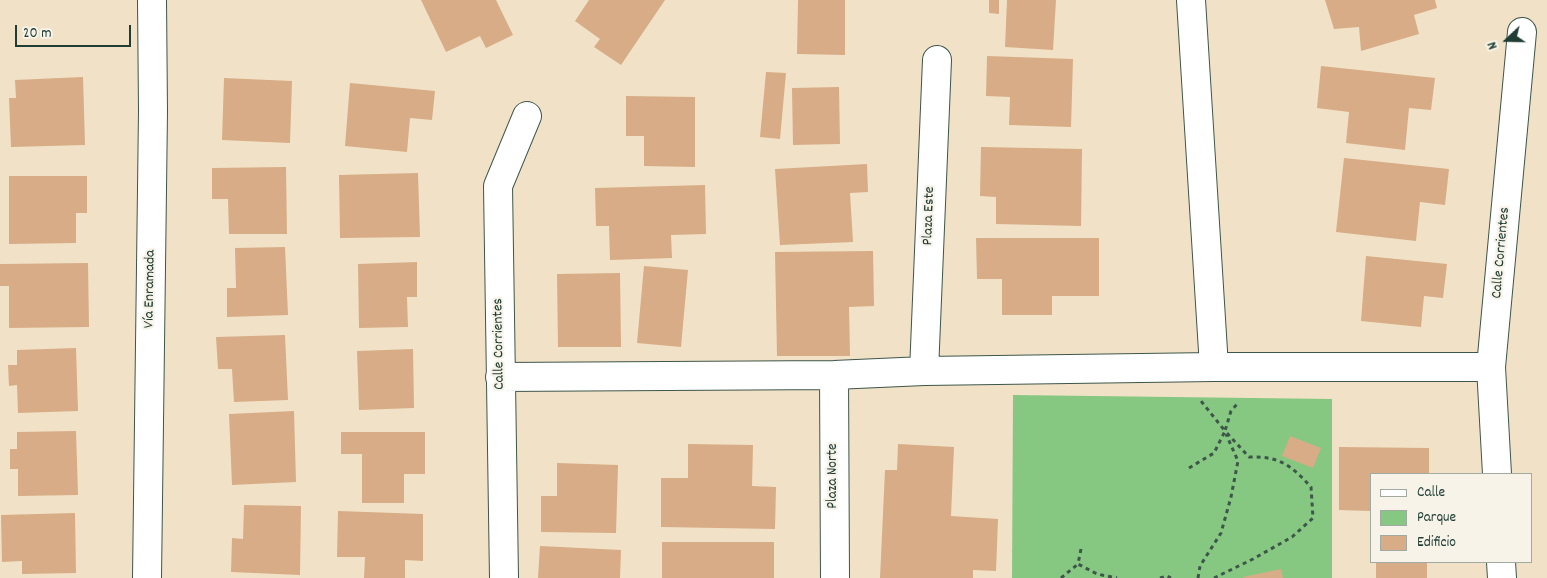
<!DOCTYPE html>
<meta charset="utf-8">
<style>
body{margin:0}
#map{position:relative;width:1547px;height:578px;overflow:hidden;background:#f1e2c7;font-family:Dekko,sans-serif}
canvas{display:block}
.legend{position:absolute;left:1370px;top:473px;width:162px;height:90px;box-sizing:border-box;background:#f7f3e8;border:1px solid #a1aaa0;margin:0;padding:6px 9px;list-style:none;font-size:15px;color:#1f3d34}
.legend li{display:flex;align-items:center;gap:10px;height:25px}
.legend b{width:25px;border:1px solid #a1aaa0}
.north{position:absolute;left:1482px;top:15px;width:50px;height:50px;-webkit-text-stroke:4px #f7f3e8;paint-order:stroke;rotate:249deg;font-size:14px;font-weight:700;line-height:20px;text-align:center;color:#1f3d34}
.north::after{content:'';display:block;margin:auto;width:18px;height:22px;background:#1f3d34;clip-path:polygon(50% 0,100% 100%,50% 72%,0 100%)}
.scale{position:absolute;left:15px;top:25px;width:116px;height:22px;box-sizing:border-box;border:2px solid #1f3d34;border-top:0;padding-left:6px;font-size:15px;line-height:18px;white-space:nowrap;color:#1f3d34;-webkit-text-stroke:4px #f7f3e8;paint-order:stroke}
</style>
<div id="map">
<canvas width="1547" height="578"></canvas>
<ul class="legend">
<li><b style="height:6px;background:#fff"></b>Calle</li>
<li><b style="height:14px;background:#86c881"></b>Parque</li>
<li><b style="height:14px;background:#d7ac86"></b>Edificio</li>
</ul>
<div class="north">N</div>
<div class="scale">20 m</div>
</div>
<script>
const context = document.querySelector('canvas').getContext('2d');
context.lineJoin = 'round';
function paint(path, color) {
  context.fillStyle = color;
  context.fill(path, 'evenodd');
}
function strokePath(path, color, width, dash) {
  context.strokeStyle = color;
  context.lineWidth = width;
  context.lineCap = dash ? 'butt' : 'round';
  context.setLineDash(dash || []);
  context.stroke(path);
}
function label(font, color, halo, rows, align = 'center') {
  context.font = font + ' Dekko,sans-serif';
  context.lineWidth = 4.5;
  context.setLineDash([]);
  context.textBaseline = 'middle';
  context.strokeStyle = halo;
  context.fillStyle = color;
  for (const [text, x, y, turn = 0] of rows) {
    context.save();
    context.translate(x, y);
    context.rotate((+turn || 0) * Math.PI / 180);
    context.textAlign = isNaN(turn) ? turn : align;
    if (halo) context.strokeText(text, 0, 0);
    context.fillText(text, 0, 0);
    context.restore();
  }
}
paint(new Path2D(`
 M 1013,395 L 1332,399 L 1332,578 L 1012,578 Z`), '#86c881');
paint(new Path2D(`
 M 421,0 L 496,0 L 513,35 L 486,48 L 480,36 L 446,52 Z
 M 589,0 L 665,0 L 621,65 L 594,47 L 600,39 L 575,21 Z
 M 798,0 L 845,0 L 845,55 L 797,54 Z
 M 989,0 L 999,0 L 999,14 L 989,13 Z
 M 1007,0 L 1056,0 L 1053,50 L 1005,47 Z
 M 1325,0 L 1435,0 L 1437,8 L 1414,15 L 1419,34 L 1361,51 L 1359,27 L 1334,29 Z
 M 987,56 L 1073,59 L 1071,127 L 1009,125 L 1010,97 L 986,96 Z
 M 1321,66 L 1435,78 L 1431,110 L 1409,108 L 1405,150 L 1346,143 L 1349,112 L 1317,108 Z
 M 766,72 L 786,73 L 780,139 L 760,137 Z
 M 83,77 L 85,145 L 11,147 L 9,98 L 16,98 L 15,80 Z
 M 224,78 L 292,81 L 290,143 L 222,140 Z
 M 350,83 L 435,91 L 432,120 L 410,118 L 407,152 L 345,146 Z
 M 839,87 L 840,144 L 793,145 L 792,88 Z
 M 626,96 L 695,97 L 695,167 L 644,166 L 644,136 L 626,136 Z
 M 981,147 L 1082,149 L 1081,226 L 996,224 L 996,197 L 980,196 Z
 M 1344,158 L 1449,169 L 1445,205 L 1420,202 L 1416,241 L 1336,232 Z
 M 867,164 L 868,192 L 850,193 L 853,242 L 780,245 L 775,169 Z
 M 286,167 L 287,234 L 229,234 L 228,199 L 212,199 L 212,168 Z
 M 418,173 L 420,237 L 340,238 L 339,175 Z
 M 9,176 L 87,176 L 87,213 L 76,213 L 76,243 L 9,244 Z
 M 705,185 L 706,234 L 671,235 L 672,258 L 610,260 L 609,226 L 596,226 L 595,188 Z
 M 976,238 L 1099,238 L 1099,296 L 1052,296 L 1052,315 L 1002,315 L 1002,279 L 977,279 Z
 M 285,247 L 288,315 L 227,317 L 227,288 L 236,288 L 235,248 Z
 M 873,251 L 874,306 L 849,307 L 850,356 L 777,356 L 775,252 Z
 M 1366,256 L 1447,264 L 1443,298 L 1424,296 L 1421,327 L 1361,321 Z
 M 417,262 L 417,297 L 407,297 L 408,327 L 359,328 L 358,264 Z
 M 88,263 L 89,327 L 9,328 L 9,286 L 0,286 L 0,264 Z
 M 644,266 L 688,270 L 681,347 L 637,343 Z
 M 620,273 L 621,347 L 558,347 L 557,274 Z
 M 285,335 L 288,400 L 234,402 L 232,369 L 218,369 L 216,337 Z
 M 76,348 L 78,411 L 18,413 L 17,385 L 9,386 L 8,365 L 17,365 L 17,350 Z
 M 413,349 L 414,408 L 359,410 L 357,351 Z
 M 294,411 L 296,482 L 232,485 L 229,414 Z
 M 76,431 L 78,495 L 18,496 L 18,469 L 10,469 L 10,449 L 17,449 L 17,432 Z
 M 341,432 L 425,432 L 425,474 L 404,474 L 404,503 L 362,503 L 362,454 L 341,454 Z
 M 1290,436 L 1321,448 L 1313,468 L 1282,456 Z
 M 688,444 L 753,445 L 752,486 L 776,487 L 775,529 L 661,527 L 661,478 L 688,478 Z
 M 898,444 L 954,447 L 951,516 L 998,519 L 996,571 L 973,570 L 973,578 L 880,578 L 885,470 L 897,470 Z
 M 1339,447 L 1429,448 L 1429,474 L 1371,474 L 1371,511 L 1339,510 Z
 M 557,463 L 618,465 L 616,533 L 541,532 L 541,496 L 557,496 Z
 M 244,505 L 301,506 L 300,575 L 231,572 L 232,538 L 243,539 Z
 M 338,511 L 423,514 L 423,561 L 405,560 L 405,578 L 364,578 L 365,557 L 337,557 Z
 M 75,513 L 76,573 L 22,574 L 22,561 L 2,562 L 1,515 Z
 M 662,542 L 774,542 L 774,578 L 662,578 Z
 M 540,546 L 621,550 L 620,578 L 538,578 Z
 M 1376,562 L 1427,562 L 1427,578 L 1376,578 Z
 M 1281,569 L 1283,578 L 1243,578 L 1243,577 Z`), '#d7ac86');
const minor = new Path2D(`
 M 1191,0 L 1214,367
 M 924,371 L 937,60
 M 834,375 L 835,578
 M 500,377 L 834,375 L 924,371 L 1214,367 L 1491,367
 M 1497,474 L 1491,367 L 1522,32
 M 1501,562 L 1502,578
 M 147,578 L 153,111 L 152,0
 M 504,578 L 498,186 L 527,116`);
strokePath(minor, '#3e564a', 30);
strokePath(new Path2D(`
 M 1189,468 L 1214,453 L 1225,431 L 1201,401
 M 1081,549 L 1078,564 L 1097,574 L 1117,578
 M 1061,578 L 1078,564
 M 1160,578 L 1167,576 L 1171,578
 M 1198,578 L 1200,566 L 1221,533 L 1231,497 L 1238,461 L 1226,434
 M 1214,578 L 1253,559 L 1292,537 L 1313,518 L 1311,487 C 1291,465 1279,456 1249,457 L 1225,431 L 1231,411 L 1239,402`), '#3e564a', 3, [4, 4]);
strokePath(minor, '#fff', 28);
label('15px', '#1f3d34', '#f7f3e8', [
 ["Plaza Este",930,216,-88],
 ["Calle Corrientes",1502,253,-85],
 ["Vía Enramada",151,289,-89],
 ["Calle Corrientes",500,344,-91],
 ["Plaza Norte",834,476,-90]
]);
</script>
